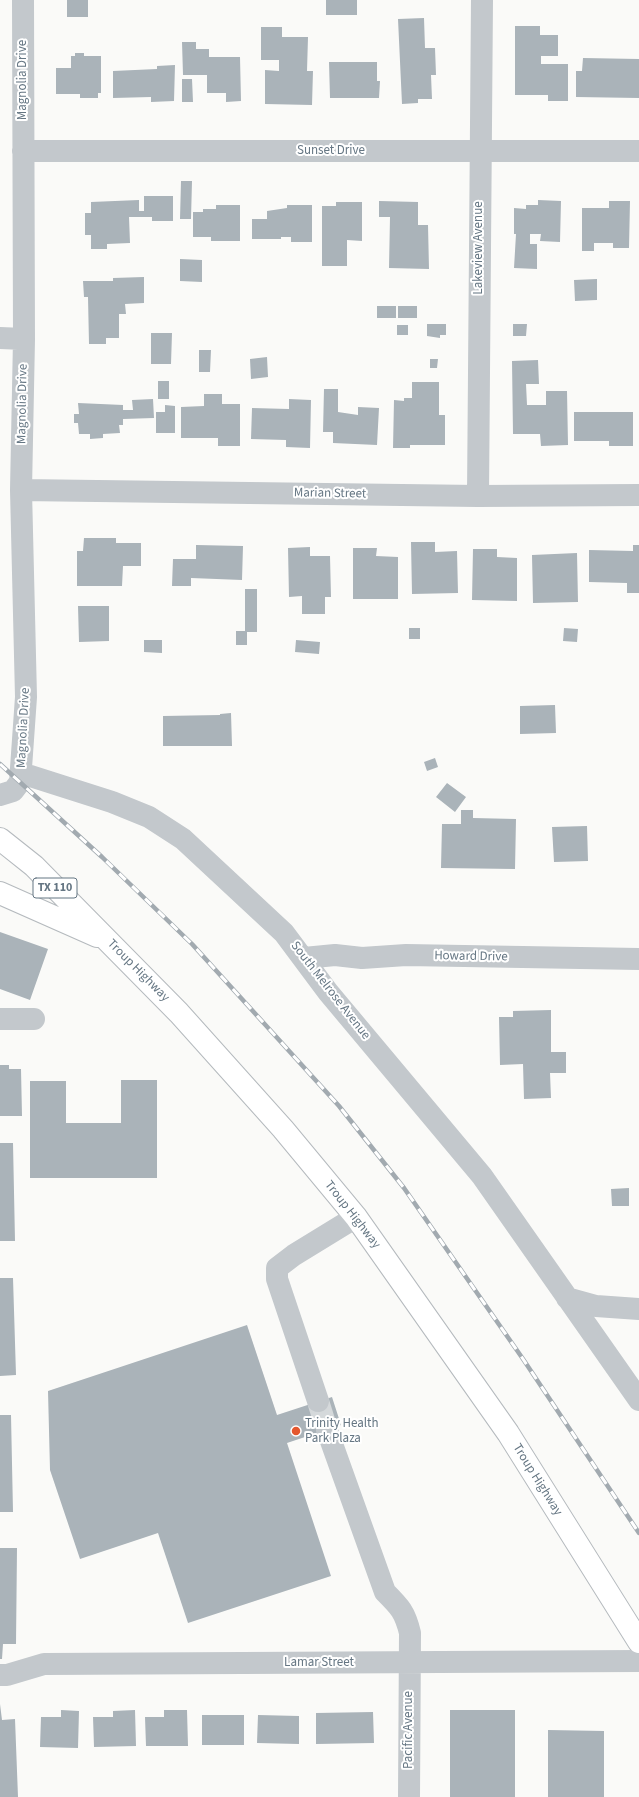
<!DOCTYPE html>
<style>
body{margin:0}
canvas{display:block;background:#fafaf8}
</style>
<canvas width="639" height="1797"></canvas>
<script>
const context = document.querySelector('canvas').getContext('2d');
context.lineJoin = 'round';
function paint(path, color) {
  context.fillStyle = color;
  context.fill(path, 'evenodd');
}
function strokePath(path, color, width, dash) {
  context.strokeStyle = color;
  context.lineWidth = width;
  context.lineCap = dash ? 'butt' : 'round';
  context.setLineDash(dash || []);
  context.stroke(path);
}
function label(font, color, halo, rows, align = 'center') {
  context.font = font + ' "Source Sans 3",sans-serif';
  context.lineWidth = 4;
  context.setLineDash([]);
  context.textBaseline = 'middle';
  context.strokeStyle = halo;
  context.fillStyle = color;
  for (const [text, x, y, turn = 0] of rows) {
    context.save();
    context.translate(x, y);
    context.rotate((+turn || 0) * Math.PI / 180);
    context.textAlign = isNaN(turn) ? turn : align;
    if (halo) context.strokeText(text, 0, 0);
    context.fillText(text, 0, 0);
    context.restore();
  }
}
paint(new Path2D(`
 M 67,0 L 88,0 L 88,17 L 67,17 Z
 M 326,0 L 357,0 L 357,15 L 326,15 Z
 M 424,18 L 425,48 L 435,48 L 436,75 L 431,75 L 432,99 L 418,99 L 418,103 L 402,104 L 398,19 Z
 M 515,26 L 540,26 L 540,35 L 558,35 L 558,56 L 541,56 L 541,64 L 568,64 L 568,101 L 548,101 L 548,95 L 515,95 Z
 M 261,27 L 282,27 L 282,37 L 308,37 L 307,71 L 313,71 L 312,105 L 265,104 L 265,70 L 279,71 L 279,60 L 261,60 Z
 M 182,42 L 196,42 L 196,49 L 209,49 L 209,57 L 240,57 L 241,101 L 226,102 L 226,93 L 207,93 L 207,75 L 183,75 Z
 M 75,53 L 84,53 L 84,56 L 101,56 L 101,93 L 98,93 L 98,98 L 80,98 L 80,94 L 56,94 L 56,68 L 71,68 L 71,56 L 75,56 Z
 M 583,58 L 639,59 L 639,98 L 576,97 L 576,71 L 582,71 Z
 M 329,62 L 377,62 L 377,81 L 380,81 L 379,98 L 330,98 Z
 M 175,65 L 174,101 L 151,102 L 151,97 L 113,98 L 113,71 L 157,69 L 157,66 Z
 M 182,79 L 192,79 L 193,102 L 182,102 Z
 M 181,181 L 192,181 L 191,219 L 180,219 Z
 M 144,196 L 173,196 L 173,221 L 152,221 L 152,217 L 129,217 L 130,243 L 107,244 L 107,249 L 91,249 L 91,235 L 85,235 L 85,213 L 91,213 L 91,202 L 139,200 L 139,211 L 144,211 Z
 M 538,200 L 561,201 L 560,242 L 540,241 L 541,234 L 530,234 L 530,244 L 537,244 L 537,269 L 514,268 L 516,234 L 514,234 L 514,208 L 526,209 L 526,205 L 538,205 Z
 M 379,201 L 418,202 L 418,225 L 428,225 L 429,269 L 389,268 L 390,217 L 379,217 Z
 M 609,201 L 630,201 L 629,248 L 613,248 L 613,243 L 594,243 L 594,251 L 582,251 L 582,208 L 609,208 Z
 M 336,202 L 362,202 L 362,241 L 347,240 L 347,266 L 322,266 L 322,206 L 336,206 Z
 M 216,205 L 240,205 L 240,241 L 211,241 L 211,237 L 193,237 L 193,212 L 203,212 L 203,209 L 216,209 Z
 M 287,205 L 312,205 L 312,242 L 291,242 L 291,237 L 281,237 L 281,239 L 252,239 L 252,219 L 267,219 L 267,211 L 287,208 Z
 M 180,259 L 202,260 L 202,282 L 180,281 Z
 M 144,277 L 144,303 L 125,304 L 126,314 L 119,314 L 119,338 L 106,338 L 106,344 L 89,344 L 88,297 L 84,297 L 83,281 L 113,281 L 113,278 Z
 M 597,279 L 597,300 L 575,301 L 574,280 Z
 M 377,306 L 396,306 L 396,318 L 377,318 Z
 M 398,306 L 417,306 L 417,318 L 398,318 Z
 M 427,324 L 446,324 L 446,335 L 440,335 L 440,338 L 427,336 Z
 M 513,324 L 527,324 L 526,336 L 513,336 Z
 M 397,325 L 408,325 L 408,335 L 397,335 Z
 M 151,333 L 172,333 L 171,364 L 151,364 Z
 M 199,350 L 211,350 L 210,372 L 199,372 Z
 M 267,357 L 268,377 L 251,379 L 250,359 Z
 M 430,359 L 438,359 L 437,368 L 430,368 Z
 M 538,360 L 539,384 L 526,384 L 527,405 L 546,405 L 546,391 L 567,391 L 568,445 L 541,446 L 540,434 L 513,434 L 512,361 Z
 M 158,381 L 169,381 L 169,399 L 158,399 Z
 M 412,382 L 439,382 L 439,415 L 445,415 L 445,445 L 410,445 L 410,448 L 393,448 L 394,400 L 404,401 L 404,398 L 412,398 Z
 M 324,389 L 338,389 L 338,412 L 358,415 L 358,407 L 379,408 L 377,445 L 333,443 L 333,432 L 323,432 Z
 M 204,394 L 222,394 L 222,404 L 240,404 L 240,446 L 218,446 L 218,438 L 181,438 L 181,407 L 204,406 Z
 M 153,399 L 154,418 L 123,419 L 123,425 L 119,425 L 120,433 L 103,434 L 103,438 L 90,439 L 90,434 L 79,434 L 78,423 L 74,423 L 74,414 L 79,414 L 78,403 L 123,405 L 123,410 L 133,410 L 132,400 Z
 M 289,399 L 311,400 L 310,448 L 286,447 L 286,440 L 251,439 L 252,408 L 289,409 Z
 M 165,405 L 175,406 L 175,433 L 156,433 L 156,412 L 165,412 Z
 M 574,412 L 633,412 L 633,446 L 609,446 L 609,441 L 574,441 Z
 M 84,538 L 116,538 L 116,543 L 141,543 L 141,566 L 123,566 L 122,586 L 77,586 L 77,551 L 83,551 Z
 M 411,542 L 435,542 L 435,552 L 457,551 L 458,593 L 412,594 Z
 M 196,545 L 243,546 L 242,580 L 191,578 L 191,586 L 172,586 L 173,559 L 196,559 Z
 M 633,545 L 639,545 L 639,593 L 627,593 L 627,583 L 589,582 L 589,550 L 633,551 Z
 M 310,547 L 310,556 L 330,556 L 331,597 L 325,597 L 325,614 L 302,614 L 302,596 L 289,597 L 288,548 Z
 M 353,548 L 377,548 L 376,556 L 398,557 L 398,599 L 353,599 Z
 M 473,549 L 497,549 L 497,557 L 517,558 L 517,601 L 472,600 Z
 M 577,553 L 578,602 L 533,603 L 532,555 Z
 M 245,589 L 257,589 L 257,632 L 247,632 L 247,645 L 236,645 L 236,631 L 245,631 Z
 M 78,606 L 109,606 L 109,641 L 79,642 Z
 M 409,628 L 420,628 L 420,639 L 409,639 Z
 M 564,628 L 578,629 L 577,642 L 563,641 Z
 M 144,640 L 162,640 L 162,653 L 144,652 Z
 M 296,640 L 320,642 L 319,654 L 295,652 Z
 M 555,705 L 556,733 L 520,734 L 520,706 Z
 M 231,713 L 232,746 L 163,746 L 163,716 L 220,715 L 220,714 Z
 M 435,758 L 438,767 L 427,771 L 424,762 Z
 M 447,783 L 466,797 L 455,812 L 436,797 Z
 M 461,810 L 473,810 L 473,818 L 516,819 L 515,869 L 441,868 L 442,824 L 461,824 Z
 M 587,826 L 588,861 L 554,862 L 552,827 Z
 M 0,932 L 48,949 L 30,1000 L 0,989 Z
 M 551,1010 L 551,1052 L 566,1052 L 566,1073 L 550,1073 L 551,1098 L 524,1099 L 523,1064 L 500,1065 L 499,1017 L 513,1017 L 513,1011 Z
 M 0,1065 L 9,1065 L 9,1069 L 21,1069 L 22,1116 L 0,1116 Z
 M 121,1080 L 157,1080 L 157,1178 L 30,1178 L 30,1081 L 66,1081 L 66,1123 L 121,1123 Z
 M 0,1143 L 13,1143 L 15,1241 L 0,1241 Z
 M 629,1188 L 629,1206 L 612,1206 L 611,1189 Z
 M 0,1278 L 13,1278 L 16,1375 L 0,1376 Z
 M 247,1325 L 277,1415 L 332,1397 L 341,1425 L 287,1443 L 331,1576 L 188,1623 L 158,1533 L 80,1559 L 50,1470 L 48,1391 Z
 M 0,1415 L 11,1415 L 13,1512 L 0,1512 Z
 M 0,1548 L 17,1548 L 16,1644 L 3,1644 L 2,1659 L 0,1659 Z
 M 0,1704 L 2,1720 L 15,1719 L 18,1797 L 0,1797 Z
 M 61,1710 L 79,1711 L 78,1748 L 40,1747 L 41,1717 L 61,1717 Z
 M 135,1710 L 136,1746 L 94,1747 L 93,1717 L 113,1717 L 113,1711 Z
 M 164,1710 L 187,1710 L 188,1746 L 146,1746 L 145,1717 L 164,1717 Z
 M 450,1710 L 515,1710 L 515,1797 L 450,1797 Z
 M 373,1712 L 374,1743 L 316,1744 L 316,1713 Z
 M 202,1715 L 244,1715 L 244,1745 L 202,1745 Z
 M 258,1715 L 299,1716 L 299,1744 L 257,1743 Z
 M 548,1730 L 604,1731 L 604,1797 L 548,1797 Z`), '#aab3b9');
strokePath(new Path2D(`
 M 318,1401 L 327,1430`), '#d5d9db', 22, [22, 11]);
const major = new Path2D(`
 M 0,839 L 34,866 L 179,1013 L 283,1129 L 356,1217 L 508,1433 L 639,1642
 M 0,893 L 97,936`);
strokePath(major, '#b5babe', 24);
strokePath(new Path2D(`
 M 23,151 L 639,151
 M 0,338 L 24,339
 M 21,490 L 478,496 L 639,495
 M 478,496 L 482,0
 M 21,773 L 112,802 L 149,817 L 183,839 L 284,933 L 328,992 L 482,1176 L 639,1400
 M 0,795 L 13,791 L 20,782 L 26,697 L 21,490 L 24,339 L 23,0
 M 304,958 L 335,955 L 362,958 L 406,955 L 639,959
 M 0,1019 L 34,1019
 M 567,1298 L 596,1306 L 639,1309
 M 318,1401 L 277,1279 L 277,1268 L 294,1255 L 356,1217
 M 327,1430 L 385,1592 C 400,1607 405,1612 410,1633 L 409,1797
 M 0,1675 L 7,1675 L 44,1664 L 639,1661`), '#c3c8cc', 22);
strokePath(major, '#fff', 22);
const rail = new Path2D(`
 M 0,764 L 102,857 L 192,944 L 339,1106 L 404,1188 L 523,1359 L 639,1533`);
strokePath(rail, '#a2aab0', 4.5);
strokePath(rail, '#fff', 3, [9]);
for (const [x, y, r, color] of [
 [296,1431,5,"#e4572e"]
]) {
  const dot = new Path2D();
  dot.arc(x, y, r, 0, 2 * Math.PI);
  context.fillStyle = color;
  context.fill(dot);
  strokePath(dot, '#fff', 1.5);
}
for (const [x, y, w] of [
 [55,888,44]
]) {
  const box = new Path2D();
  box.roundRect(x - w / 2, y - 10, w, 20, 3);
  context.fillStyle = '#fff';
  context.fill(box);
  strokePath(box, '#657683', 1);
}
label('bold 12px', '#657683', null, [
 ["TX 110",55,888]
]);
label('13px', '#657683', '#fff', [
 ["Magnolia Drive",23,80,-90],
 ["Sunset Drive",331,151],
 ["Lakeview Avenue",479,248,-90],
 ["Magnolia Drive",23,404,-89],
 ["Marian Street",330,494,1],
 ["Magnolia Drive",24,728,-87],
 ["Howard Drive",471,957,1],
 ["Troup Highway",138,971,45],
 ["South Melrose Avenue",330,991,52],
 ["Troup Highway",352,1215,52],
 ["Troup Highway",537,1480,58],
 ["Lamar Street",319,1663],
 ["Pacific Avenue",409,1730,-90]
]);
label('13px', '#657683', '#fff', [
 ["Trinity Health",305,1424],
 ["Park Plaza",305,1439]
], 'left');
</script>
